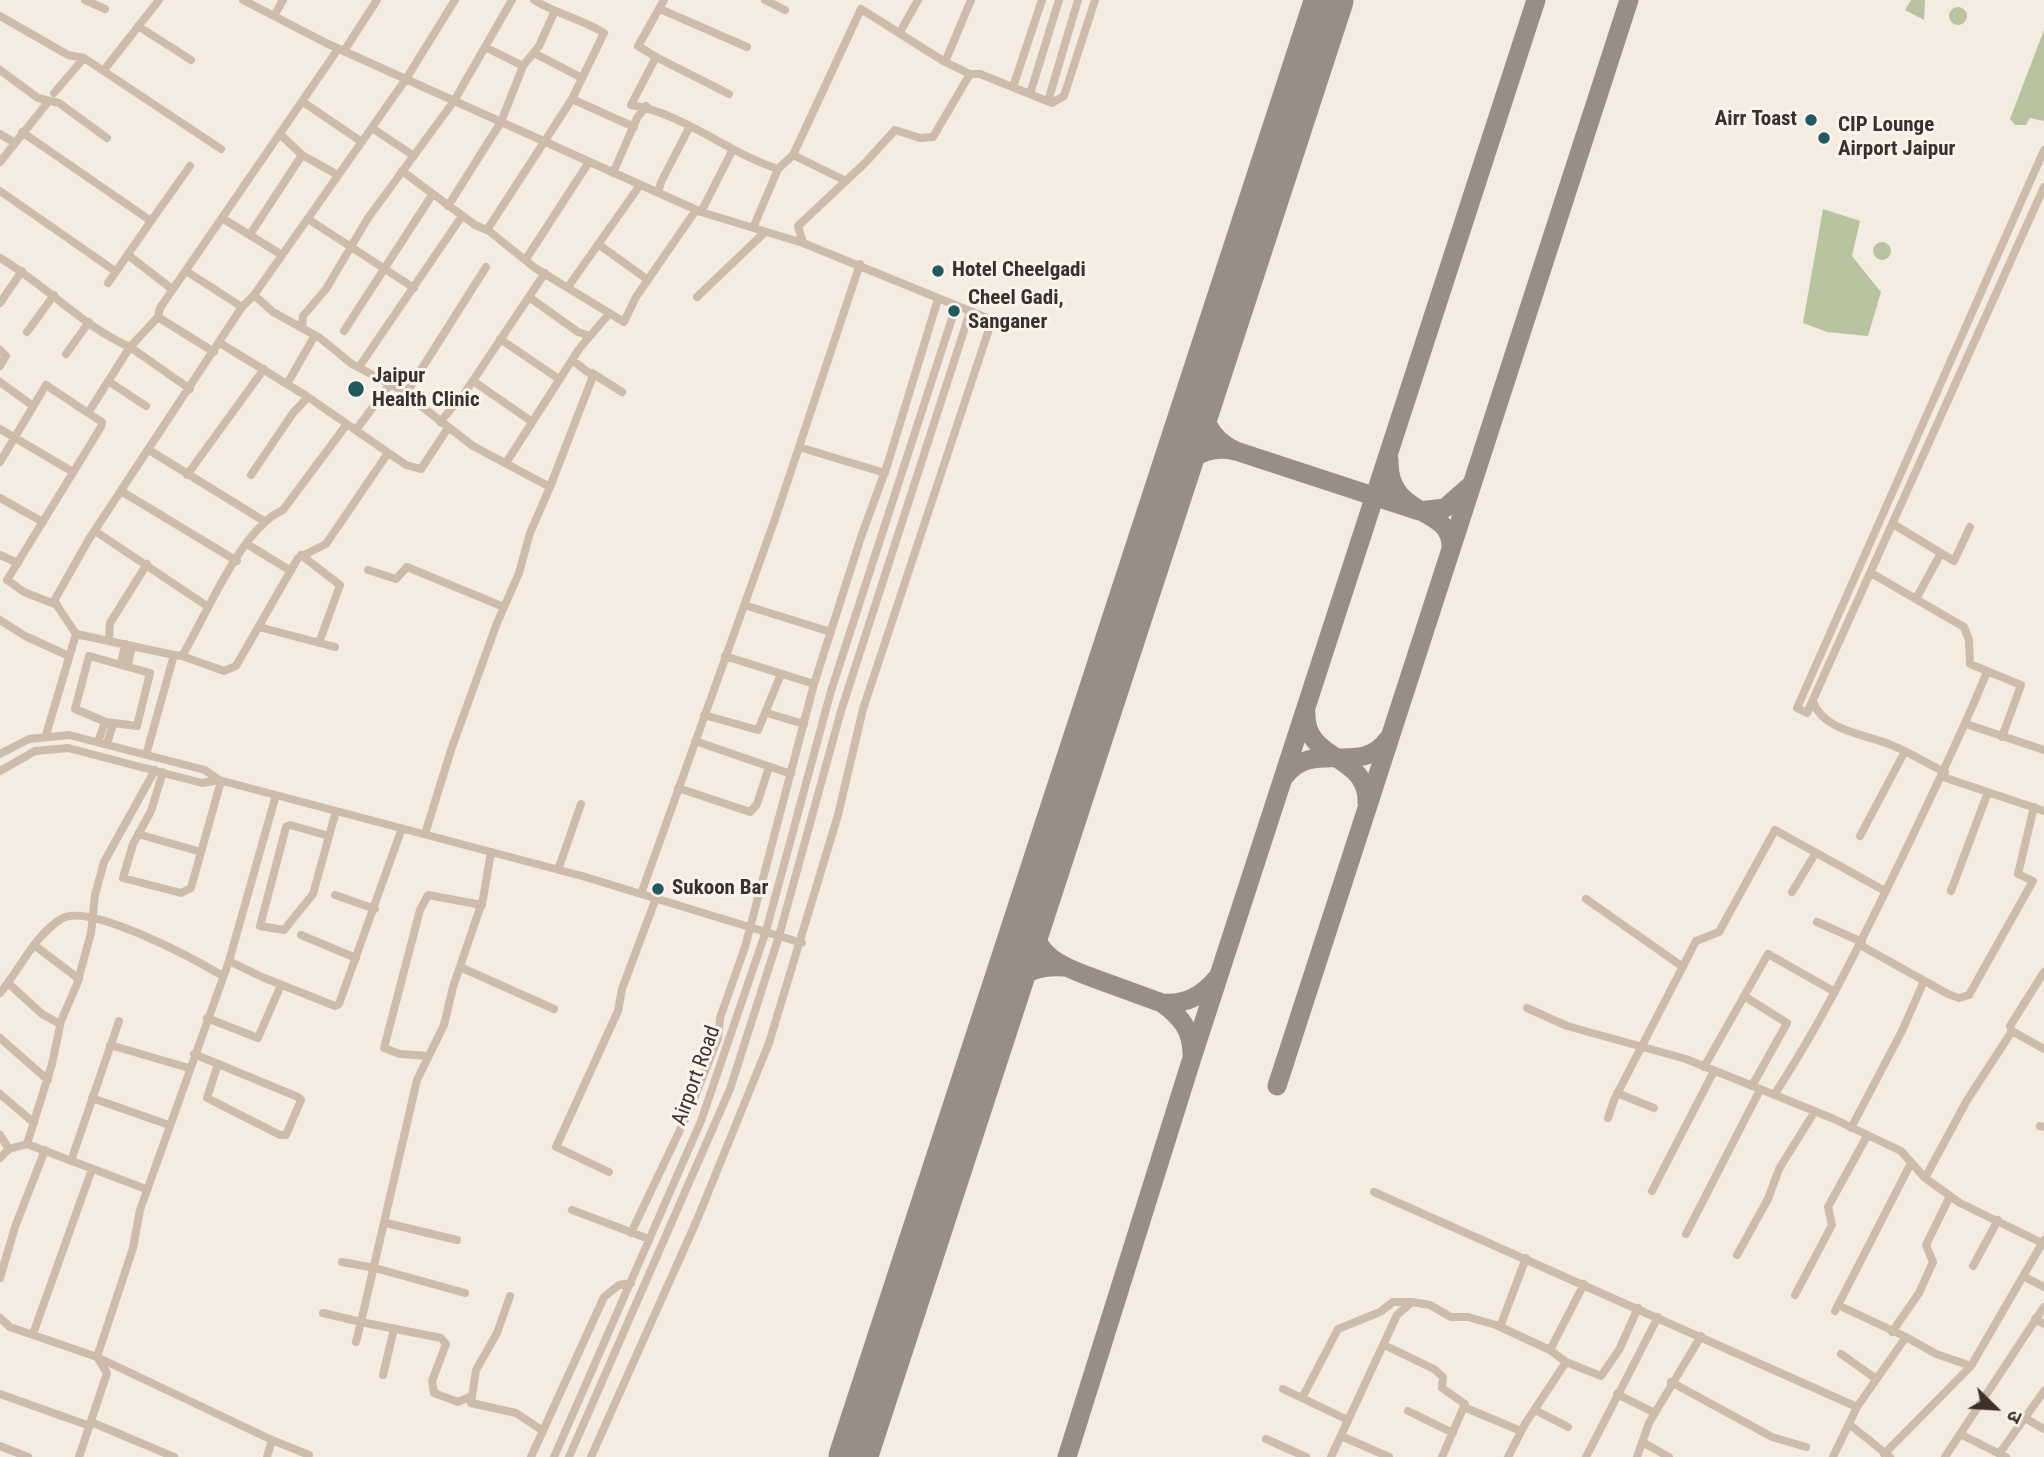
<!DOCTYPE html>
<meta charset="utf-8">
<style>
body{margin:0}
#map{position:relative;width:2044px;height:1457px;overflow:hidden;background:#f4ebe1;font-family:"Roboto Condensed","Noto Sans Devanagari",sans-serif}
canvas{display:block}
.north{position:absolute;left:1960px;top:1373px;width:70px;height:70px;-webkit-text-stroke:5px #fbf5ee;paint-order:stroke;rotate:114deg;font-size:19px;font-weight:700;line-height:28px;text-align:center;color:#3b302b}
.north::after{content:'';display:block;margin:auto;width:24px;height:32px;background:#3b302b;clip-path:polygon(50% 0,100% 100%,50% 72%,0 100%)}
</style>
<div id="map">
<canvas width="2044" height="1457"></canvas>
<div class="north">उ</div>
</div>
<script>
const context = document.querySelector('canvas').getContext('2d');
context.lineJoin = 'round';
function paint(path, color) {
  context.fillStyle = color;
  context.fill(path, 'evenodd');
}
function strokePath(path, color, width, dash) {
  context.strokeStyle = color;
  context.lineWidth = width;
  context.lineCap = dash ? 'butt' : 'round';
  context.setLineDash(dash || []);
  context.stroke(path);
}
function label(font, color, halo, rows, align = 'center') {
  context.font = font + ' "Roboto Condensed",sans-serif';
  context.lineWidth = 6;
  context.setLineDash([]);
  context.textBaseline = 'middle';
  context.strokeStyle = halo;
  context.fillStyle = color;
  for (const [text, x, y, turn = 0] of rows) {
    context.save();
    context.translate(x, y);
    context.rotate((+turn || 0) * Math.PI / 180);
    context.textAlign = isNaN(turn) ? turn : align;
    if (halo) context.strokeText(text, 0, 0);
    context.fillText(text, 0, 0);
    context.restore();
  }
}
paint(new Path2D(`
 M 1911,0 L 1925,0 L 1924,20 L 1905,10 Z
 M1949 16a9 9 0 1 1 18 0a9 9 0 1 1-18 0Z
 M 2044,30 L 2044,121 L 2030,118 L 2026,125 L 2015,125 L 2010,119 Z
 M 1823,209 L 1860,221 L 1852,256 L 1881,292 L 1868,336 L 1827,332 L 1803,323 Z
 M1873 251a9 9 0 1 1 18 0a9 9 0 1 1-18 0Z`), '#b8c4a0');
strokePath(new Path2D(`
 M 1203,387 C 1200,416 1208,438 1236,451 L 1419,511 L 1445,508 L 1470,486
 M 1389,459 C 1387,520 1452,505 1451,547
 M 1167,493 C 1178,464 1203,443 1235,451
 M 1306,714 C 1305,762 1369,754 1367,803
 M 1285,776 C 1313,738 1361,778 1388,739
 M 1037,891 C 1024,948 1046,961 1096,979 C 1118,987 1140,995 1162,1003 C 1184,1005 1202,996 1216,979
 M 1162,1003 C 1181,1017 1192,1030 1192,1054
 M 993,1029 C 1007,991 1015,964 1063,967
 M 1277,1086 L 1629,0
 M 1067,1457 L 1192,1058 L 1536,0`), '#988e86', 19);
strokePath(new Path2D(`
 M 853,1457 L 1329,0`), '#988e86', 49);
strokePath(new Path2D(`
 M 85,0 L 105,9
 M 243,0 L 328,44 L 701,212 L 803,243
 M 664,0 L 638,46 L 656,57 L 631,105 C 683,113 728,153 778,169
 M 765,0 L 785,10
 M 660,9 L 747,47
 M 0,16 L 68,55 L 84,58 L 221,149
 M 274,16 L 283,0
 M 138,26 L 191,60
 M 900,32 L 918,0
 M 485,47 L 523,66
 M 344,51 L 377,0
 M 534,53 L 582,78
 M 656,57 L 729,94
 M 0,70 L 38,98 L 59,103 L 107,138
 M 104,70 L 159,0
 M 970,74 L 945,62 L 971,0
 M 1013,87 L 1042,0
 M 54,93 L 84,58
 M 1030,94 L 1059,0
 M 572,99 L 634,127
 M 1048,101 L 1078,0
 M 303,102 L 362,142
 M 372,128 L 414,156
 M 22,132 L 151,221 L 108,283
 M 0,134 L 15,143
 M 281,135 L 302,155 L 338,175
 M 2044,150 L 1797,708 L 1807,713 L 2044,187
 M 793,155 L 861,9 L 945,62
 M 0,162 L 48,102
 M 402,171 L 475,225 L 489,231 L 535,268 L 624,322 L 636,297 L 696,210
 M 613,173 L 637,118 L 646,106
 M 0,191 L 115,271
 M 658,193 L 661,182 L 689,128
 M 448,206 L 501,122 L 523,66 L 539,46 L 554,13
 M 701,212 L 732,151
 M 222,218 L 282,255
 M 308,219 L 414,288
 M 151,221 L 190,166
 M 753,228 L 778,169 L 793,155 L 846,181
 M 487,230 L 572,99 L 604,33 C 582,19 556,14 534,0
 M 251,233 L 302,155
 M 598,244 L 648,280
 M 128,255 L 172,289
 M 0,258 C 45,284 83,327 130,347 L 158,317
 M 526,259 L 589,162
 M 186,271 L 242,307
 M 568,287 L 640,185
 M 254,295 L 273,312 L 320,338 L 352,364 L 399,389 L 473,446 L 550,487 L 530,533 L 519,573 L 497,623 L 451,750 L 425,834
 M 529,297 L 578,332 L 590,336
 M 697,297 L 765,232
 M 0,303 L 22,271
 M 302,328 L 303,316 L 326,289 L 368,218 L 454,101 L 512,0
 M 344,331 L 432,195
 M 27,332 L 54,295
 M 500,339 L 559,379
 M 220,343 L 308,397 L 406,465 L 421,469 L 448,428
 M 0,350 L 6,356 L 0,366
 M 214,352 L 158,317 L 160,308 L 338,49
 M 66,354 L 89,322
 M 359,367 L 462,216
 M 592,373 L 622,392
 M 108,381 L 146,406
 M 473,381 L 531,421
 M 0,382 L 33,406
 M 287,384 L 315,335
 M 405,395 L 486,267
 M 440,422 L 464,394 L 545,273
 M 0,429 L 73,472
 M 356,430 L 390,384
 M 799,447 L 885,473
 M 149,450 L 264,521
 M 0,462 L 46,385 L 88,413
 M 506,463 L 579,349 L 608,315
 M 187,475 L 264,369
 M 251,475 L 293,413 L 308,397
 M 550,487 L 593,376 L 572,360
 M 121,491 L 237,561
 M 0,498 L 43,522
 M 1893,524 L 1941,553 L 1916,599
 M 95,531 L 207,606
 M 247,544 L 291,571
 M 1941,553 L 1954,561 L 1970,527
 M 0,555 L 18,563
 M 301,555 L 340,585 L 319,643
 M 368,570 L 396,579 L 407,567 L 504,607
 M 1871,573 L 1964,627 L 1969,640 L 1970,664 L 2021,685 L 2002,737
 M 57,605 L 24,592 L 7,580 L 101,427 L 102,422 L 88,413 L 130,347 L 190,389
 M 744,605 L 831,632
 M 0,620 L 25,636 L 69,656
 M 259,627 L 335,647
 M 76,634 L 174,655
 M 109,641 L 110,623 L 147,564
 M 89,656 L 150,673 L 137,726 L 106,722 L 75,709 Z
 M 182,656 L 224,671 L 236,666 L 298,558 L 326,544 L 388,453
 M 725,656 L 814,684
 M 121,665 L 125,644
 M 128,665 L 132,646
 M 1813,702 C 1825,733 1869,734 1896,747 C 1912,754 1928,764 1945,772
 M 767,713 L 804,724
 M 704,715 L 758,730 L 781,674
 M 1966,724 L 2044,750
 M 46,735 L 76,634 L 54,601 L 89,539 L 242,307 L 254,295 L 406,79 L 455,0
 M 695,741 L 791,774
 M 98,742 L 105,722
 M 107,744 L 113,724
 M 0,754 L 29,739 L 69,735 L 205,770 L 219,780 L 582,876 L 802,943
 M 146,755 L 174,655 L 182,656 C 206,616 241,528 283,510 L 347,424
 M 0,771 L 35,751 L 68,748 L 202,783 L 219,780
 M 163,772 L 151,811 L 133,844 L 123,878 L 181,893 L 191,888 L 221,781
 M 1943,777 L 2044,811
 M 678,788 L 750,812 L 757,804 L 769,767
 M 138,834 L 201,852
 M 329,836 L 290,825 L 286,827 L 260,926 L 284,930 L 313,894 L 336,811
 M 1860,836 L 1904,753
 M 558,870 L 581,804
 M 1951,891 L 1988,792
 M 1792,892 L 1815,854
 M 641,894 L 775,519 L 860,264
 M 335,895 L 375,909
 M 1586,899 L 1683,967
 M 1817,922 L 1862,942
 M 301,935 L 356,958
 M 34,945 L 79,979
 M 1860,945 L 1948,994 L 1959,998 L 1969,995 L 2033,881 L 2018,874 L 2034,807
 M 229,961 L 262,977 L 335,1006 L 339,1004 L 402,828
 M 460,967 L 554,1009
 M 2044,972 L 2010,1026 L 2012,1031 L 2044,1049
 M 8,983 L 42,1014 L 60,1024
 M 0,993 C 20,969 34,936 61,919 C 88,901 196,960 223,976
 M 1744,996 L 1787,1023 L 1752,1086
 M 1527,1008 L 1567,1026 L 1686,1059 L 1834,1119 L 1901,1151 L 1925,1178 L 1960,1203 L 2044,1244
 M 207,1018 L 258,1038 L 281,985
 M 0,1038 L 48,1080
 M 110,1045 L 189,1068
 M 194,1054 L 298,1097 L 301,1100 L 286,1135 L 280,1135 L 207,1098 L 218,1064
 M 428,1056 L 400,1054 L 384,1048 L 420,910 L 428,895 L 482,905
 M 1704,1067 L 1768,954 L 1835,992
 M 1617,1093 L 1654,1108
 M 0,1094 L 34,1123
 M 1774,1095 C 1822,1022 1860,944 1898,866 C 1929,801 1960,738 1987,672
 M 92,1098 L 169,1125
 M 1966,1102 L 2012,1031
 M 1608,1118 L 1614,1100 L 1696,941 L 1719,932 L 1775,830 L 1885,891
 M 2040,1126 L 2044,1127
 M 1851,1128 L 1902,1031 L 1924,981
 M 0,1135 L 9,1149
 M 27,1144 L 52,1064 L 61,1021 L 77,984 L 91,933 L 95,895 L 104,862 L 155,770
 M 0,1158 L 9,1149 L 27,1144 L 146,1189
 M 71,1161 L 119,1021
 M 609,1172 L 556,1147 L 618,1011 L 622,989 L 656,898
 M 1925,1178 L 1965,1104
 M 1652,1191 L 1714,1071
 M 1374,1192 L 1857,1407
 M 572,1210 L 649,1239
 M 386,1223 L 457,1240
 M 631,1233 L 690,1109 L 718,1038 L 720,1018 L 745,947 L 814,684 L 861,537 L 887,466 L 938,299
 M 1686,1234 L 1760,1090
 M 1737,1255 L 1768,1199 L 1779,1169 L 1815,1111
 M 342,1262 L 375,1268 L 465,1293
 M 1973,1266 L 1998,1220
 M 2023,1276 L 2044,1287
 M 0,1278 L 15,1227 L 45,1150
 M 1795,1295 L 1832,1225 L 1828,1207 L 1867,1136
 M 510,1296 L 497,1333 L 476,1370 L 471,1403 L 516,1413 L 543,1431
 M 1838,1305 L 1906,1337
 M 1835,1311 L 1911,1163
 M 323,1313 L 361,1322 L 417,1080 L 444,1025 L 453,987 L 483,899 L 491,852
 M 0,1318 L 10,1327 L 97,1357 L 272,1440 L 267,1457
 M 2035,1319 L 2044,1324
 M 1500,1327 L 1526,1258
 M 1892,1332 L 1919,1293 L 1933,1262 L 1926,1245 L 1950,1196
 M 33,1334 L 92,1169
 M 356,1342 L 361,1322 L 441,1338 L 446,1344 L 432,1381 L 434,1393 L 458,1402 L 472,1396
 M 1384,1345 L 1434,1369 L 1443,1377 L 1442,1388 L 1465,1404 L 1442,1457
 M 1550,1350 L 1566,1362
 M 1841,1354 L 1875,1378
 M 383,1375 L 394,1329
 M 1671,1382 L 1772,1437 L 1806,1447
 M 1283,1389 L 1348,1420
 M 0,1394 L 90,1426
 M 1617,1394 L 1655,1413
 M 1302,1398 L 1338,1329 L 1380,1312 L 1393,1302 L 1412,1302
 M 1466,1408 L 1521,1431
 M 1535,1410 L 1568,1427
 M 1408,1411 L 1453,1433
 M 2025,1418 L 2044,1429
 M 91,1422 L 174,1457
 M 1849,1424 L 1890,1457
 M 1960,1434 L 2006,1457
 M 1341,1436 L 1389,1457
 M 1266,1439 L 1306,1457
 M 272,1440 L 309,1455
 M 1642,1442 L 1669,1457
 M 0,1446 L 28,1457
 M 1884,1454 L 1971,1366
 M 1999,1454 L 2044,1391
 M 79,1457 L 107,1373 L 97,1357 L 133,1248 L 140,1210 L 229,961 L 276,795
 M 531,1457 L 604,1297 L 619,1285 L 631,1283
 M 554,1457 L 701,1121 L 766,931 L 831,691 L 956,306
 M 569,1457 L 730,1089 L 779,936 L 841,711 L 970,312
 M 591,1457 L 697,1220 L 769,1043 L 838,815 L 863,709 L 992,320 L 803,243 L 798,226 L 865,163 L 895,130 L 920,138 L 933,137 L 970,74 L 980,74 L 1052,103 L 1064,96 L 1095,0
 M 1331,1457 L 1397,1315 L 1412,1302 L 1430,1305 L 1451,1317 L 1468,1317 L 1496,1325 L 1550,1350 L 1584,1284
 M 1508,1457 L 1525,1424 L 1566,1362 L 1601,1376 L 1619,1350 L 1638,1308
 M 1586,1457 L 1658,1317
 M 1637,1457 L 1649,1423 L 1701,1336
 M 1833,1457 L 1857,1407 L 1906,1337 L 1936,1354 L 1971,1366 L 2044,1240
 M 1945,1457 L 2044,1307`), '#cdbbac', 8);
for (const [x, y, r, color] of [
 [1811,120,7,"#1f5a5e"],
 [1824,138,7,"#1f5a5e"],
 [938,271,7,"#1f5a5e"],
 [954,311,7,"#1f5a5e"],
 [356,389,9,"#1f5a5e"],
 [658,889,7,"#1f5a5e"]
]) {
  const dot = new Path2D();
  dot.arc(x, y, r, 0, 2 * Math.PI);
  context.fillStyle = color;
  context.fill(dot);
  strokePath(dot, '#fbf5ee', 2.5);
}
label('bold 21px', '#3b302b', '#fbf5ee', [
 ["Airr Toast",1797,120,"right"],
 ["CIP Lounge",1838,126],
 ["Airport Jaipur",1838,150],
 ["Hotel Cheelgadi",952,271],
 ["Cheel Gadi,",968,299],
 ["Sanganer",968,323],
 ["Jaipur",372,377],
 ["Health Clinic",372,401],
 ["Sukoon Bar",672,889]
], 'left');
label('21px', '#3b302b', '#fbf5ee', [
 ["Airport Road",697,1076,-70]
]);
</script>
